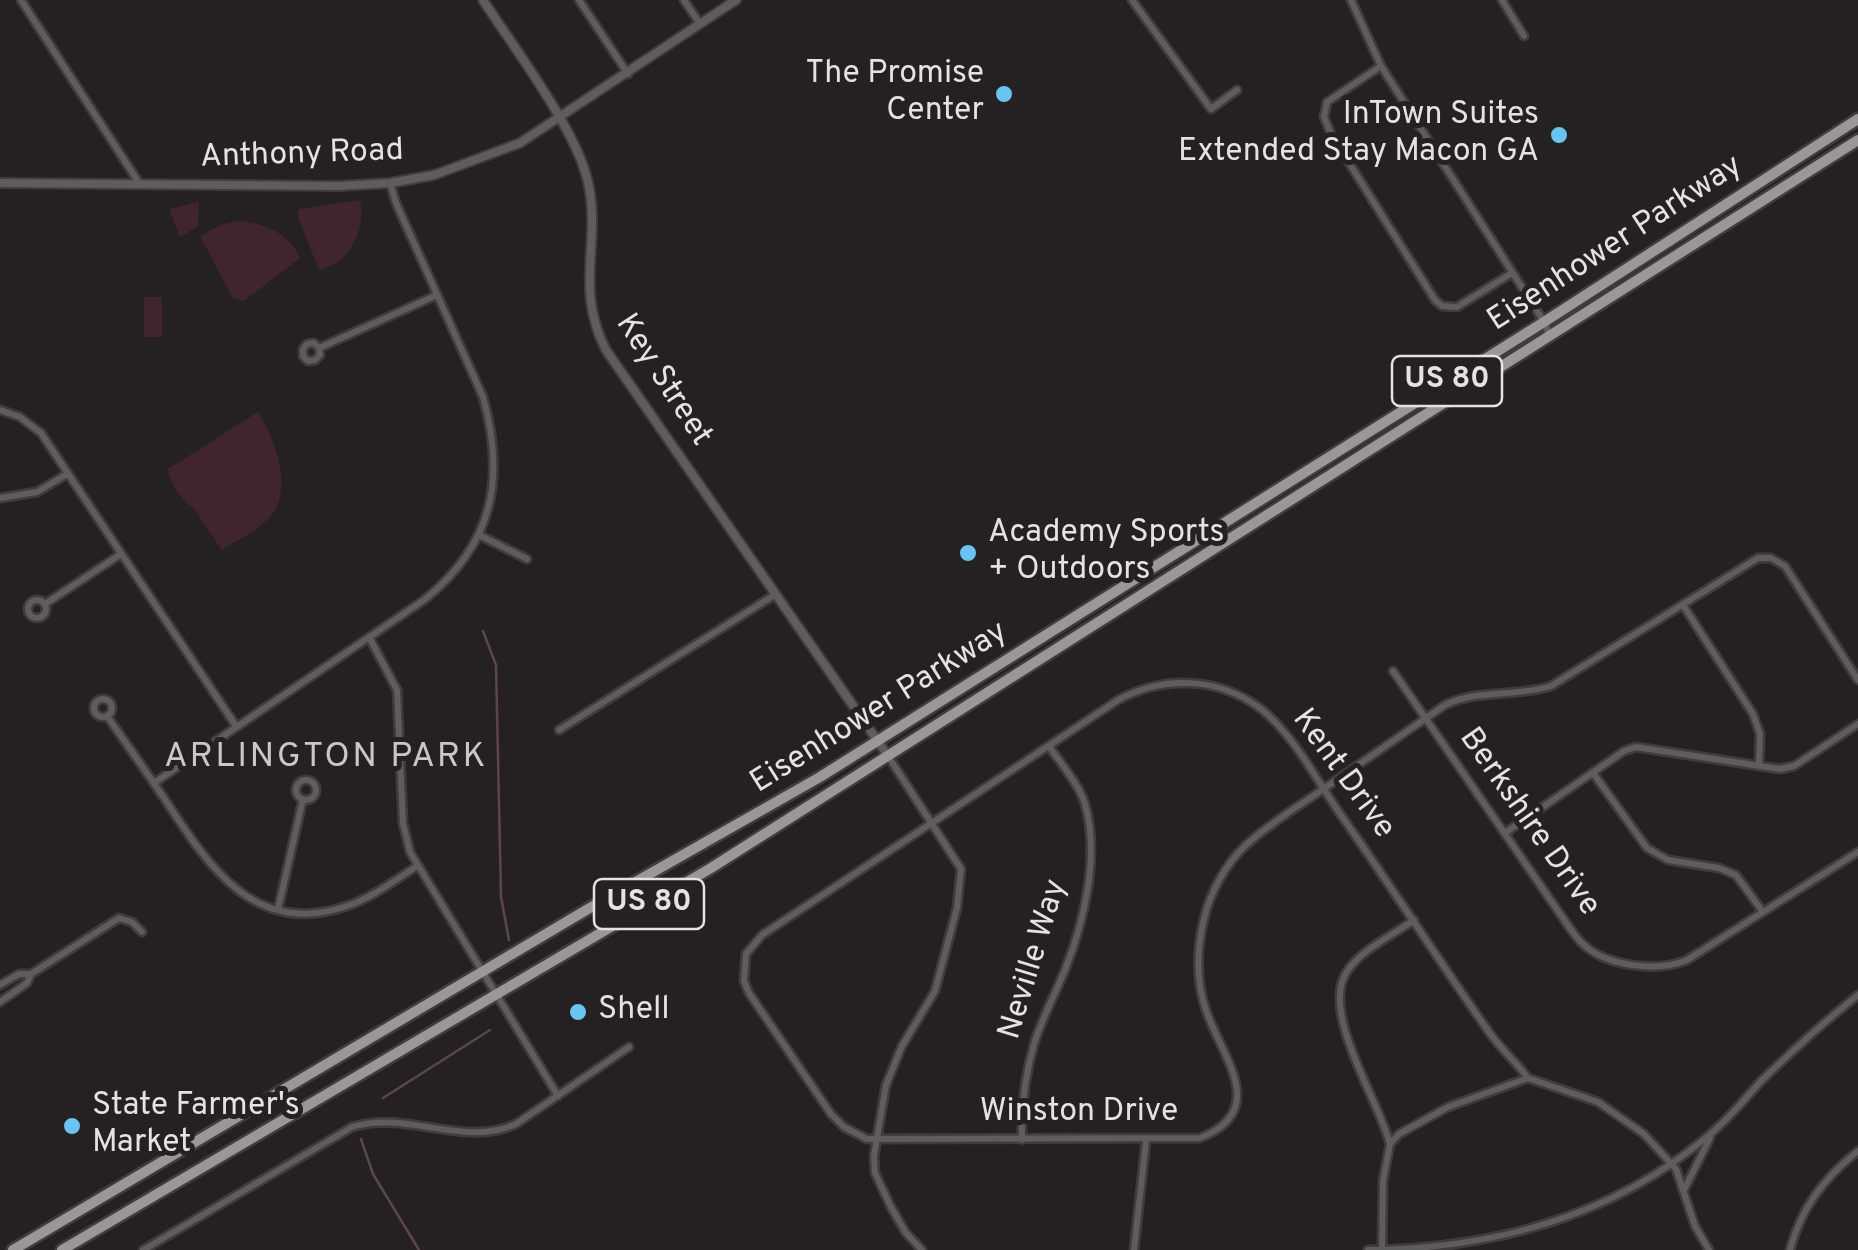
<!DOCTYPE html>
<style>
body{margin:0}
canvas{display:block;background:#252122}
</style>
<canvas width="1858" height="1250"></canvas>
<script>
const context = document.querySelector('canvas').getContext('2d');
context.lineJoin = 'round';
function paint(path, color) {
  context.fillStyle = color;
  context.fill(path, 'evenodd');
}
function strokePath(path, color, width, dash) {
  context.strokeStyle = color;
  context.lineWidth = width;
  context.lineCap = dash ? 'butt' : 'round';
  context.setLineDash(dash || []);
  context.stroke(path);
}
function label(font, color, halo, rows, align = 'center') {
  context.font = font + ' Overpass,sans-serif';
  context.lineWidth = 10;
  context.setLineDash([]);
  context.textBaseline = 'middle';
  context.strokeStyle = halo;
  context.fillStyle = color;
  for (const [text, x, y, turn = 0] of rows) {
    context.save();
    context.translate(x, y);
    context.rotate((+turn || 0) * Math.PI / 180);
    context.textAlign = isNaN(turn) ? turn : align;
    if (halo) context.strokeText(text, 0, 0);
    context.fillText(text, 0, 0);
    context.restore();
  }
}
paint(new Path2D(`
 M 360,200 C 366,230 350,263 319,270 L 297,214 L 299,209 Z
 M 199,202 L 198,226 L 180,237 L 169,209 Z
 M 238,221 C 264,223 289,233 300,258 L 244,301 L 233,298 L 200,236 L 221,225 Z
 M 144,297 L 162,297 L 162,337 L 144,337 Z
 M 258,412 C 275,439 295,491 269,518 C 257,531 236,540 222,550 L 193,507 C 182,501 169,482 168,469 Z`), '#41252d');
strokePath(new Path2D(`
 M 483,631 L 496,665 L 501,897 L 509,940
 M 383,1098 L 490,1030
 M 361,1139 L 373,1174 L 419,1250`), '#5c454d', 2.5);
const minor = new Path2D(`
 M 21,0 L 139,183
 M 579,0 L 628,74
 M 684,0 L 700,24
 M 1132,0 L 1211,109 L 1237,90
 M 1351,0 L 1381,66 L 1544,322 L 1550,336
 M 1502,0 L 1524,36
 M 1381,66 L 1327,102 L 1324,117 L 1331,134 L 1435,300 L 1442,306 L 1457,307 L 1512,273
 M 319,348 L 320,355 L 315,360 L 308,361 L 303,356 L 303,349 L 307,344 L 314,343 L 319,348 L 437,295
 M 0,410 L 20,417 L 41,433 L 236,726
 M 0,498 L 37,492 L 67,474
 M 479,535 L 527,559
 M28 609a9 9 0 1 1 18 0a9 9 0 1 1-18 0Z
 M 45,604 L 121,554
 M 1683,605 L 1753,714 L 1760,734 L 1759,766
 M 369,637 L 397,690 L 403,823 L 410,852 L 558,1096
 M 1393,671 L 1567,924 C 1572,931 1577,939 1583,944 C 1607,967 1658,972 1687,960 L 1858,852
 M94 708a9 9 0 1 1 18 0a9 9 0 1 1-18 0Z
 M 107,716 C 126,743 145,770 164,798 C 206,862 252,937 344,907 C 370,899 394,881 417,866
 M 559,730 L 776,594
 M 888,756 L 961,869 L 957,908 L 935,991 L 902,1046 L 886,1085 L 874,1156 L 875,1173 L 891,1207 L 906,1233 L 922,1250
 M 1593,773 L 1647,848 L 1668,860 L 1719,868 L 1736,875 L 1763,912
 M296 790a10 10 0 1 1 20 0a10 10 0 1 1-20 0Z
 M 154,783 L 424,600 C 493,545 506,479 483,397 L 396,203 L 390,183
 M 1505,833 L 1624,751 L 1636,747 L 1780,769 L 1794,766 L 1858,724
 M 278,909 L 303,799
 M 0,985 L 19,974 L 31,974 L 119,918 L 132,922 L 142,932
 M 0,1002 L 27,983 L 31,974
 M 1528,1078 C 1516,1062 1500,1048 1489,1032 C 1439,961 1393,889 1343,818 C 1318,783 1295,736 1261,709 C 1219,677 1164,675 1118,700 L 762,935 L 746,954 L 744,981 L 749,993 L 831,1114 L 844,1127 L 867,1139 L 1200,1138 C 1271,1110 1221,1056 1206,1010 C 1196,981 1197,948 1204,919 C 1210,893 1225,865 1245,846 C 1266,826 1294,809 1319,792 C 1361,763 1403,734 1445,705 C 1477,689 1517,697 1551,686 L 1758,558 L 1771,558 L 1785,566 L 1858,680
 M 1022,1140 C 1021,1105 1025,1074 1035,1041 C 1043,1017 1055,994 1065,970 C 1084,922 1100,856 1085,804 C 1079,784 1060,763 1049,746
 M 1390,1144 C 1379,1101 1321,1014 1346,973 C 1360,950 1393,935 1414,920
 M 1684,1190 L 1710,1138
 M 143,1250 L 352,1127 C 406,1110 464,1148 516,1124 L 629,1047
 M 1134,1250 L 1146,1141
 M 1368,1250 C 1491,1249 1612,1217 1708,1136 C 1728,1120 1744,1100 1761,1081 C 1792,1051 1824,1022 1858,995
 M 1382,1250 L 1383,1181 L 1390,1144 L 1399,1134 L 1448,1107 L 1528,1078 L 1598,1102 L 1644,1134 L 1676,1169 L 1695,1226 L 1709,1250
 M 1790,1250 C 1801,1208 1824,1178 1858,1151`);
const tertiary = new Path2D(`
 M 483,0 C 514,48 573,125 587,178 C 603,240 573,286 606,350 L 888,756
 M 0,183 L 339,186 L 390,183 L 434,175 L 520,143 L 736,0`);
const primary = new Path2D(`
 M 13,1250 L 588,909 L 820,777 L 1544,322 L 1858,119
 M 62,1250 L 711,868 L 1858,140`);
strokePath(minor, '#403c3d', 11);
strokePath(tertiary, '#403c3d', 12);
strokePath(primary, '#403c3d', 15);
strokePath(minor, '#5f5c5d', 6);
strokePath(tertiary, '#5f5c5d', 8);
strokePath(primary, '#9b9697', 10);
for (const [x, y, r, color] of [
 [1004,94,10,"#6ac3f1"],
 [1559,135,10,"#6ac3f1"],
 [968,553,10,"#6ac3f1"],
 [578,1012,10,"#6ac3f1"],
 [72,1126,10,"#6ac3f1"]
]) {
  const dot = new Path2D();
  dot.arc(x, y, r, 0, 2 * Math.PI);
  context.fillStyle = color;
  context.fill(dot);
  strokePath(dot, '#252122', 4);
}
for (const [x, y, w] of [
 [1447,381,110],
 [649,904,110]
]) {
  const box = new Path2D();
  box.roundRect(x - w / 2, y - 25, w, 50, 8);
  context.fillStyle = '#252122';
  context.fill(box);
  strokePath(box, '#e5e2e2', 2.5);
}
label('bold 30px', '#e5e2e2', null, [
 ["US 80",1447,381],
 ["US 80",649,904]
]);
label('32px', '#e5e2e2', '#252122', [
 ["The Promise",984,76,"right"],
 ["Center",984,113,"right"],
 ["InTown Suites",1539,117,"right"],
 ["Extended Stay Macon GA",1539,154,"right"],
 ["Academy Sports",988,535],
 ["+ Outdoors",988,572],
 ["Shell",598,1012],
 ["State Farmer's",92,1108],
 ["Market",92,1145]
], 'left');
label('32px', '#e5e2e2', '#252122', [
 ["Anthony Road",302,156,-2],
 ["Eisenhower Parkway",1616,245,-33],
 ["Key Street",662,381,57],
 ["Eisenhower Parkway",880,709,-32],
 ["Kent Drive",1342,775,54],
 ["Berkshire Drive",1528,823,55],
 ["Neville Way",1035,960,-73],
 ["Winston Drive",1079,1114]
]);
context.letterSpacing = '2.5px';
label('35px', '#ccc6c7', '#252122', [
 ["ARLINGTON PARK",326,759]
]);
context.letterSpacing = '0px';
</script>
